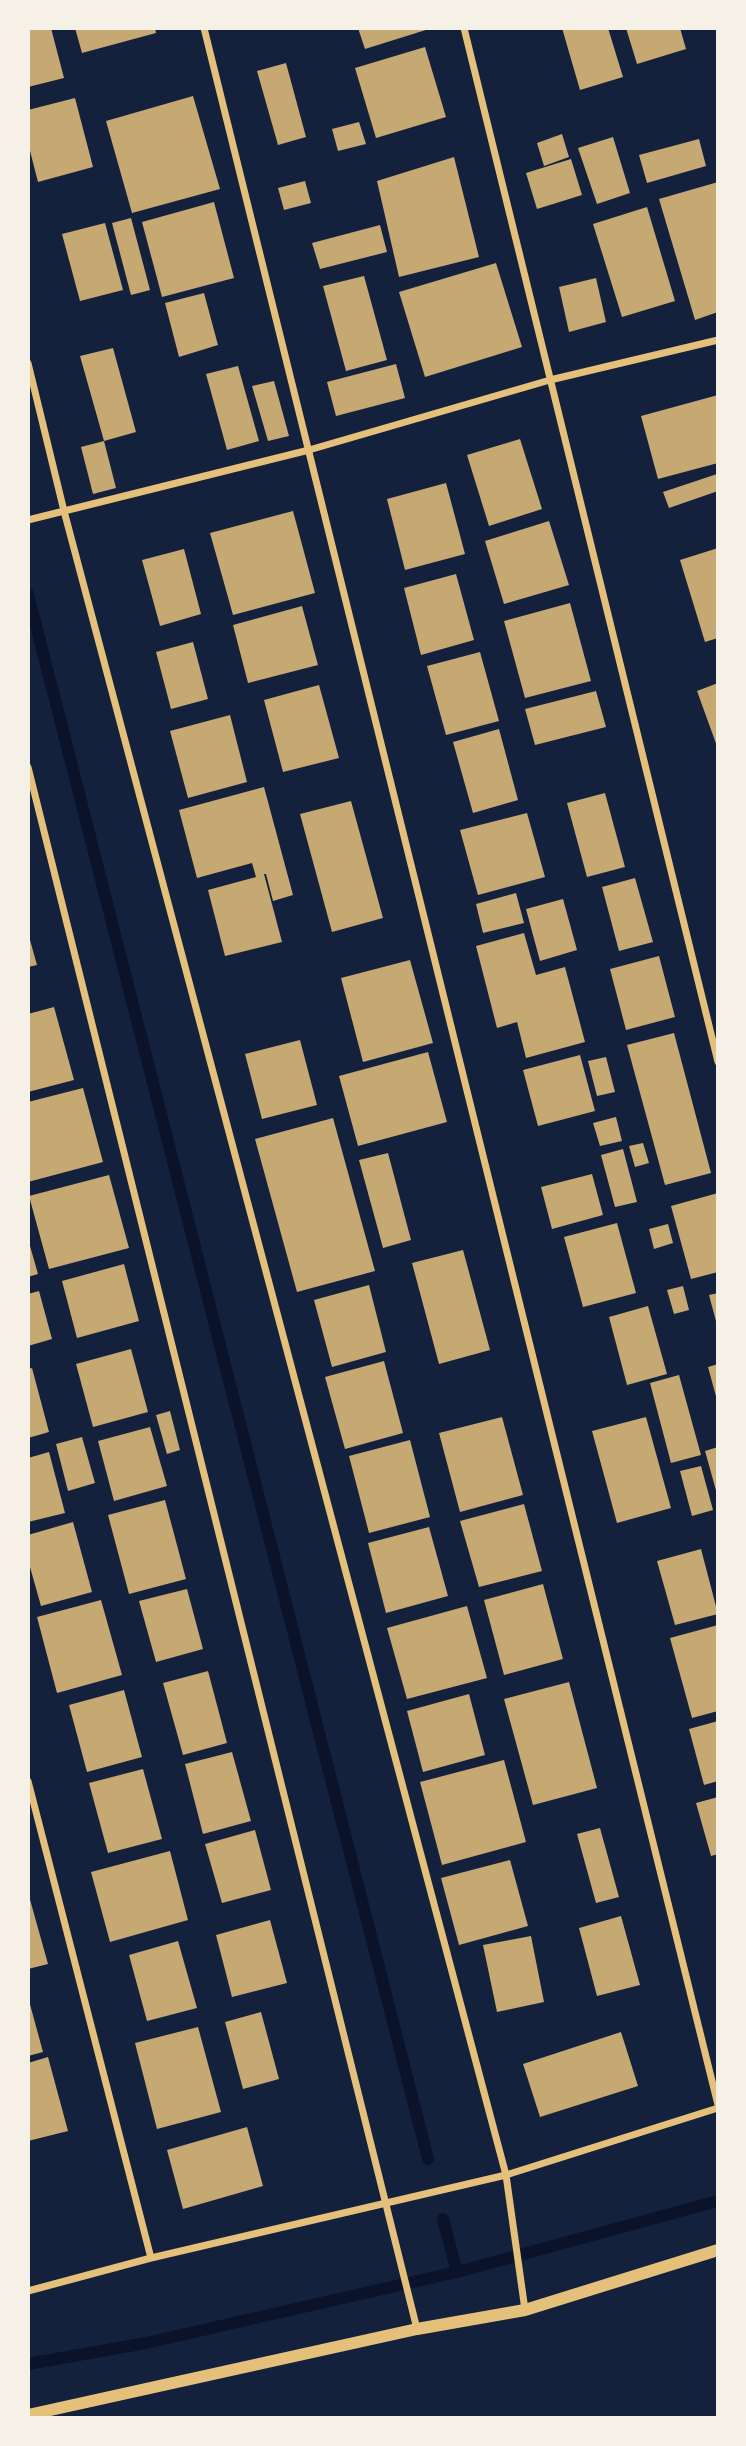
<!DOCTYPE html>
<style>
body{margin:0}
#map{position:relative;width:746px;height:2446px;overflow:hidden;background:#14213d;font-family:Mulish,sans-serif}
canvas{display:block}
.frame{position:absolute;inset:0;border:30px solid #f6f1e7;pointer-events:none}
</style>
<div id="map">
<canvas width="746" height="2446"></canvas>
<div class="frame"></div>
</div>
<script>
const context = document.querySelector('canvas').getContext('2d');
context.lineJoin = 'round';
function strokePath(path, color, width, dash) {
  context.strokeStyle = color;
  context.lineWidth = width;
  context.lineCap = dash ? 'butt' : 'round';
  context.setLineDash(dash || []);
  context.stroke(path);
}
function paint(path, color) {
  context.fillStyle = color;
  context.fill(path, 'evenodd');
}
strokePath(new Path2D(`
 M 28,594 L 428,2159
 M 443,2219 L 457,2272
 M 28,2364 L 146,2343 L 457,2272 L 718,2201`), '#0b132b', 12);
paint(new Path2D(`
 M 28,28 L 51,28 L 64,78 L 28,87 Z
 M 75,28 L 155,28 L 156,33 L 82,53 Z
 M 358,28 L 429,28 L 429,29 L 365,49 Z
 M 562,28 L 608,28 L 623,77 L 580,90 Z
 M 626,28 L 680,28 L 686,49 L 637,64 Z
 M 425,47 L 446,117 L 376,138 L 355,68 Z
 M 286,63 L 306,137 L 278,145 L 257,71 Z
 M 193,96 L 220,189 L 132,213 L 106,121 Z
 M 75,98 L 93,167 L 38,182 L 28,143 L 28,110 Z
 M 359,122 L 366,144 L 338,151 L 332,129 Z
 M 562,134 L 569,157 L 544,166 L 537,143 Z
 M 613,137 L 630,193 L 597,204 L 578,148 Z
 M 699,139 L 706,166 L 647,183 L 639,155 Z
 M 454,157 L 479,257 L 399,277 L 377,181 Z
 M 571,159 L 582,195 L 537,209 L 526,173 Z
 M 305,181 L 311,203 L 284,210 L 278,188 Z
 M 718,182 L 718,312 L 695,320 L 659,199 Z
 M 214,202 L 234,278 L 162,297 L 142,222 Z
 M 647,207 L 675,301 L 622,317 L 593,224 Z
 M 131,218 L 150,290 L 131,295 L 112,223 Z
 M 105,223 L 123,290 L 80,301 L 62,234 Z
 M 380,225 L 387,252 L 320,269 L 312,243 Z
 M 496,263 L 522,347 L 425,377 L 399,292 Z
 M 364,276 L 387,360 L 346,371 L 323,286 Z
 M 596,278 L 606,322 L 569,332 L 559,287 Z
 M 204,293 L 218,345 L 179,357 L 165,303 Z
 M 113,348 L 136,432 L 104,441 L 80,356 Z
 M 396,364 L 405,398 L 336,416 L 327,382 Z
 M 238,366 L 259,441 L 227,450 L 206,374 Z
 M 274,381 L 289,436 L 268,441 L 252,386 Z
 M 718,395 L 718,463 L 658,479 L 641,416 Z
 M 520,439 L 542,509 L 489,526 L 467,455 Z
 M 104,441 L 116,488 L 93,494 L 81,447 Z
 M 717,474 L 718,491 L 669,508 L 663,492 Z
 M 446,483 L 465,554 L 405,570 L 387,499 Z
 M 293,511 L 315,593 L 233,615 L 210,533 Z
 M 549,521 L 569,585 L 504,604 L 485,541 Z
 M 718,548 L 718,638 L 705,642 L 680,560 Z
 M 184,549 L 201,614 L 160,626 L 142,560 Z
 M 456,574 L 474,640 L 421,655 L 404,588 Z
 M 570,603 L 591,681 L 525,698 L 504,621 Z
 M 302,606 L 318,665 L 248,683 L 233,625 Z
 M 193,642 L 208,699 L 171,709 L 156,652 Z
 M 480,652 L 499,721 L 446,735 L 427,666 Z
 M 718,683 L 718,749 L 697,691 Z
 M 319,685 L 339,758 L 283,772 L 264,700 Z
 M 596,691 L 606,727 L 535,745 L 525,709 Z
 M 230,715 L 247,782 L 188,798 L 170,731 Z
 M 499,729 L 518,800 L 473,813 L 453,742 Z
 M 264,787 L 293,895 L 273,901 L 266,874 L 264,874 L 282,942 L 225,956 L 208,890 L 256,877 L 252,863 L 197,878 L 179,810 Z
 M 605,793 L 625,867 L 587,877 L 567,803 Z
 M 351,801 L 383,918 L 332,932 L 300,814 Z
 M 527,813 L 545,877 L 478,895 L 460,830 Z
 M 635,878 L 653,942 L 619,951 L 602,887 Z
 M 516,893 L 524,923 L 483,933 L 476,904 Z
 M 563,899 L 577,950 L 540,961 L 526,909 Z
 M 28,933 L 37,965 L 28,967 Z
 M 524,933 L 536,975 L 565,967 L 585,1042 L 526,1058 L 517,1022 L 497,1028 L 476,946 Z
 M 659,956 L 675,1017 L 626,1030 L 610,969 Z
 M 410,960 L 433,1043 L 363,1062 L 341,978 Z
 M 54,1007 L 74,1080 L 28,1092 L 28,1014 Z
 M 674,1033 L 711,1173 L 665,1185 L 627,1045 Z
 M 300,1040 L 317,1105 L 262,1119 L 245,1054 Z
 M 428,1052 L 447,1122 L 358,1146 L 339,1076 Z
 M 580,1055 L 595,1111 L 538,1126 L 523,1070 Z
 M 606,1057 L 615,1092 L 597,1096 L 588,1061 Z
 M 83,1088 L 103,1162 L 28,1182 L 28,1102 Z
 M 616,1117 L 622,1141 L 600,1146 L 593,1123 Z
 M 333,1118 L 375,1271 L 297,1292 L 255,1139 Z
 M 643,1143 L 649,1163 L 635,1167 L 629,1146 Z
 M 623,1149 L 637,1202 L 615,1207 L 601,1155 Z
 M 388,1153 L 411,1240 L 383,1248 L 359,1160 Z
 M 592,1174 L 603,1215 L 552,1229 L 541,1187 Z
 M 109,1175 L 129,1248 L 49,1269 L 29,1196 Z
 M 718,1193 L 718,1272 L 691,1279 L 671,1206 Z
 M 617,1223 L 636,1293 L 583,1307 L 564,1237 Z
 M 668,1224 L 673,1243 L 654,1249 L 649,1229 Z
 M 28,1239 L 38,1274 L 28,1277 Z
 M 463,1250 L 490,1350 L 439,1364 L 412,1263 Z
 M 124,1264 L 139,1321 L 77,1338 L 62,1281 Z
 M 369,1285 L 386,1352 L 332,1367 L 314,1300 Z
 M 683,1286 L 689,1310 L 674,1314 L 667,1290 Z
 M 39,1291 L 52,1339 L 28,1346 L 28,1294 Z
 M 718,1293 L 718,1325 L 717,1325 L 709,1295 Z
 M 648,1306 L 667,1374 L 627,1385 L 609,1317 Z
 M 131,1349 L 148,1412 L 93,1427 L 76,1364 Z
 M 384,1361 L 403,1433 L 345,1449 L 325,1377 Z
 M 718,1364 L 718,1400 L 717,1400 L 708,1367 Z
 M 32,1368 L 49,1432 L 28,1438 L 28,1369 Z
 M 679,1375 L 701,1455 L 671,1463 L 650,1383 Z
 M 170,1411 L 180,1450 L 167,1454 L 156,1415 Z
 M 502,1417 L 523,1495 L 460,1512 L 439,1433 Z
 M 646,1417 L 671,1508 L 617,1523 L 592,1431 Z
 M 150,1427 L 167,1486 L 114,1501 L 98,1441 Z
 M 82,1437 L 95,1483 L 68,1491 L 56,1444 Z
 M 410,1440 L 430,1517 L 369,1533 L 349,1456 Z
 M 718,1447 L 718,1493 L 717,1494 L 705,1451 Z
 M 49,1452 L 65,1513 L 28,1522 L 28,1458 Z
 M 701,1466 L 713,1510 L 692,1516 L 680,1471 Z
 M 165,1500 L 186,1579 L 129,1594 L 108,1515 Z
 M 524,1504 L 542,1571 L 479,1587 L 460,1521 Z
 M 73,1522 L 92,1592 L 41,1606 L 28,1560 L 28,1535 Z
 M 429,1527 L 448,1596 L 386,1613 L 368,1543 Z
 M 701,1549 L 718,1614 L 675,1625 L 657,1561 Z
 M 543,1584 L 563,1659 L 504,1675 L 484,1600 Z
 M 187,1589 L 203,1649 L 156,1662 L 139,1601 Z
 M 101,1600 L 122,1675 L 57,1693 L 37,1617 Z
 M 467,1606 L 487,1678 L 407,1699 L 387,1628 Z
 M 718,1625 L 718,1711 L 692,1718 L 670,1638 Z
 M 208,1671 L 227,1743 L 183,1755 L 163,1683 Z
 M 569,1682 L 597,1788 L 533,1805 L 504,1699 Z
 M 124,1690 L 142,1757 L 87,1772 L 69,1705 Z
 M 469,1694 L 485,1755 L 423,1772 L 407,1711 Z
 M 718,1721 L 718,1781 L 704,1785 L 689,1729 Z
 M 232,1752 L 251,1821 L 203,1834 L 185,1764 Z
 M 504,1760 L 526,1842 L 442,1865 L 420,1782 Z
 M 143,1769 L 162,1839 L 108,1853 L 89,1783 Z
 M 718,1797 L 718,1854 L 711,1856 L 696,1803 Z
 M 600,1828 L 619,1897 L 596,1903 L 577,1834 Z
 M 255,1830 L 271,1890 L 222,1903 L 205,1844 Z
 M 170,1851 L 188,1920 L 110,1942 L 91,1872 Z
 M 510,1860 L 528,1926 L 459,1945 L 441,1878 Z
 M 29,1896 L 48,1964 L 28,1969 L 28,1897 Z
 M 621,1916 L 640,1985 L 597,1996 L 579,1928 Z
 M 270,1920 L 287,1983 L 232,1997 L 216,1935 Z
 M 531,1936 L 544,2002 L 497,2012 L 483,1945 Z
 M 178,1941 L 197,2008 L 147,2021 L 129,1955 Z
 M 28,1997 L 43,2052 L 28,2056 Z
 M 261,2012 L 279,2079 L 243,2089 L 225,2022 Z
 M 198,2027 L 221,2112 L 157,2129 L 135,2043 Z
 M 621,2032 L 638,2086 L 540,2117 L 523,2064 Z
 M 48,2057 L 68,2131 L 28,2141 L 28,2063 Z
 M 247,2127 L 263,2186 L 183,2209 L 167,2150 Z`), '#c6a872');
strokePath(new Path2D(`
 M 204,28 L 718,2105
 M 464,28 L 718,1062
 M 28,363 L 64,511 L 506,2175 L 525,2310
 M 28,520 L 309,450 L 550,380 L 718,340
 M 28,767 L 417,2329
 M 28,1781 L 151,2258
 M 28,2291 L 151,2258 L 506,2175 L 718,2108`), '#e5c07b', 7);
strokePath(new Path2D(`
 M 28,2415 L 417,2329 L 525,2310 L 718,2250`), '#e5c07b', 12);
</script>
